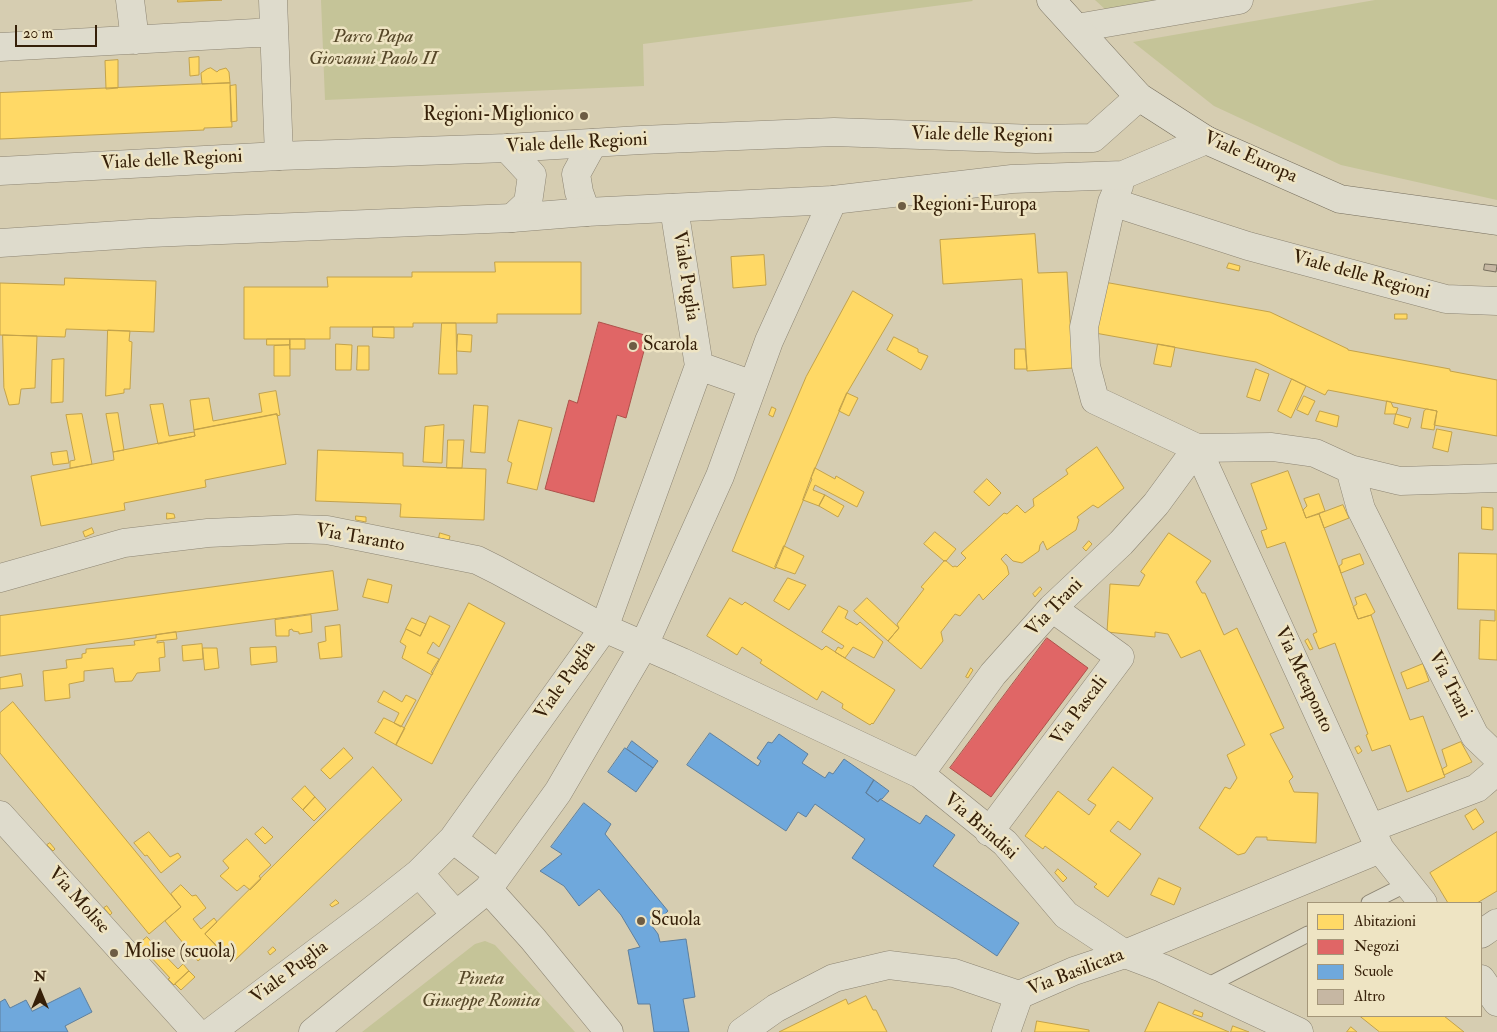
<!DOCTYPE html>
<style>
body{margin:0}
#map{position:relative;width:1497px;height:1032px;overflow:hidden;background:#d6cdb1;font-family:"IM FELL Double Pica",serif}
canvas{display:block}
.legend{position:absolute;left:1307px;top:902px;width:175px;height:115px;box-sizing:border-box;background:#eee4c3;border:1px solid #a49679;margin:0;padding:6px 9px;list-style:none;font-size:15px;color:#362009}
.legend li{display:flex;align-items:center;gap:10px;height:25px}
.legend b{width:25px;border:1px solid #a49679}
.north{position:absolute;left:15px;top:967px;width:50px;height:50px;-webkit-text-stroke:4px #eee4c3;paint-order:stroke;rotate:0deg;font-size:14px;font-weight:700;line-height:20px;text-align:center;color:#362009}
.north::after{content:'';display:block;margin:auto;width:18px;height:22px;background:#362009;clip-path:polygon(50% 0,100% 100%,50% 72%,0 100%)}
.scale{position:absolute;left:15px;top:25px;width:82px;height:22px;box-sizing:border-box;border:2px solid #362009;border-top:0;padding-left:6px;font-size:15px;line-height:18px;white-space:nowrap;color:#362009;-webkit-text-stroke:4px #eee4c3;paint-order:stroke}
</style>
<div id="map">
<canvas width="1497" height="1032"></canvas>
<ul class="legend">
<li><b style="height:14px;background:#ffd966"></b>Abitazioni</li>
<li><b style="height:14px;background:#e06666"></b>Negozi</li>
<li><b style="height:14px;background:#6fa8dc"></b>Scuole</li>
<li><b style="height:14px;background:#c6b7a3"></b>Altro</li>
</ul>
<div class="north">N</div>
<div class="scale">20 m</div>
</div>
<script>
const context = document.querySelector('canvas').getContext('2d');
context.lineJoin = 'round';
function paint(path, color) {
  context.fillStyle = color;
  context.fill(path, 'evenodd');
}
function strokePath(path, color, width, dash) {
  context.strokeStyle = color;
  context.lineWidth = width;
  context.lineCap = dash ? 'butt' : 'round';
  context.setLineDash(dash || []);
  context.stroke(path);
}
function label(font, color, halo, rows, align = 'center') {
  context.font = font + ' "IM FELL Double Pica",serif';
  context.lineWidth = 5;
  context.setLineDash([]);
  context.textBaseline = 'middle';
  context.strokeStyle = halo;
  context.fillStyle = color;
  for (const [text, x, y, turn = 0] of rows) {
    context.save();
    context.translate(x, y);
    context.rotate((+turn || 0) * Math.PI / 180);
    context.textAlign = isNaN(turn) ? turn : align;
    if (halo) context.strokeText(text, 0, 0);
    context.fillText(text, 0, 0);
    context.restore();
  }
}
paint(new Path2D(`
 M 321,0 L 972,0 L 973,1 L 643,44 L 644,86 L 325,100 Z
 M 1095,0 L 1239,0 L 1118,21 Z
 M 1375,0 L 1497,0 L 1497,200 L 1341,165 L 1214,106 L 1133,42 Z
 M 485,941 L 495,945 L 575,1032 L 362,1032 L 475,944 Z`), '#c5c498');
const homes = new Path2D(`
 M 178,0 L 222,0 L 178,2 Z
 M 199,57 L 199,75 L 190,76 L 189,58 Z
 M 118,60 L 118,88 L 106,89 L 105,61 Z
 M 211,68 L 217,72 L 219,70 L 226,68 L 229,72 L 230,83 L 202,84 L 201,73 L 207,69 Z
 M 230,83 L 232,127 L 204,128 L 204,130 L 0,139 L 0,93 Z
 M 236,85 L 237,121 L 231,122 L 230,86 Z
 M 1035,234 L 1038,273 L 1067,272 L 1073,368 L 1027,371 L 1022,279 L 943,284 L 940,240 Z
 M 764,255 L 766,285 L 733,288 L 731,257 Z
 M 495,262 L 581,262 L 581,314 L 497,314 L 497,323 L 413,323 L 413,327 L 330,327 L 330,339 L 244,339 L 244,287 L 328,287 L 327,277 L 412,277 L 412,272 L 495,272 Z
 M 1229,263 L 1240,266 L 1239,271 L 1227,268 Z
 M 65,278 L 156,281 L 154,332 L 66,329 L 65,337 L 0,335 L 0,283 L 64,285 Z
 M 1104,282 L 1270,312 L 1348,349 L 1348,350 L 1450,369 L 1450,371 L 1497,380 L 1497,436 L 1434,425 L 1437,411 L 1328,390 L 1325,395 L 1256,362 L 1095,333 Z
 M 853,291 L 893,315 L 847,393 L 811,478 L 812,479 L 775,569 L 732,551 L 806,377 Z
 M 1395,314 L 1407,314 L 1407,319 L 1395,319 Z
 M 442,323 L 456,323 L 457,374 L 439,374 Z
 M 373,327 L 394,327 L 394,338 L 373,337 Z
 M 108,330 L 130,331 L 129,341 L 132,342 L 130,389 L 124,389 L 124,393 L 106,396 Z
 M 458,334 L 472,335 L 471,352 L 457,351 Z
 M 3,335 L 37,336 L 35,388 L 21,389 L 19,404 L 9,405 L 4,388 Z
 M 894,337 L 918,349 L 918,352 L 928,356 L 921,370 L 887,350 Z
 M 267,339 L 290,339 L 290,345 L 267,345 Z
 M 290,339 L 305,339 L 305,349 L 290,349 Z
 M 336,344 L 352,345 L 351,370 L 336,370 Z
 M 1158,344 L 1175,347 L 1171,367 L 1154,364 Z
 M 290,345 L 290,376 L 274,376 L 274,346 Z
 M 358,346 L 369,346 L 369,370 L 357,370 Z
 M 1015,349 L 1025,349 L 1027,369 L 1015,369 Z
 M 64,359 L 63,402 L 51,403 L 52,360 Z
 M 1256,369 L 1269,374 L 1260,401 L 1247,397 Z
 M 1292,379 L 1306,386 L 1291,418 L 1278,411 Z
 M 276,391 L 280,415 L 277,416 L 277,414 L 194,430 L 190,400 L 209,398 L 213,421 L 262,412 L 259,394 Z
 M 847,393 L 858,398 L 849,416 L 839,411 Z
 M 1304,396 L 1315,401 L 1308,415 L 1297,410 Z
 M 1387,401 L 1391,402 L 1393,407 L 1398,408 L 1396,414 L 1385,414 Z
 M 163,404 L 169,436 L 194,432 L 195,436 L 158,444 L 150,405 Z
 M 474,405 L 488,406 L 485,453 L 471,452 Z
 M 772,407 L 776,409 L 773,417 L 769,415 Z
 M 1427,409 L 1437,411 L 1434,430 L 1421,428 L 1424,411 Z
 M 1320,411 L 1339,416 L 1337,427 L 1316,421 Z
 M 118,413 L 124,450 L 113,452 L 106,414 Z
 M 82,414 L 92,464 L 70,468 L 70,461 L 75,460 L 66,415 Z
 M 277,414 L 286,464 L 205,480 L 206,487 L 124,503 L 125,510 L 41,526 L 31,476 L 114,460 L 113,452 L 195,436 L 194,430 Z
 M 1396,414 L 1411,418 L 1408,428 L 1394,424 Z
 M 519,420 L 552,428 L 537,490 L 507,483 L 512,463 L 508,461 Z
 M 444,425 L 442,463 L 423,462 L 425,427 Z
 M 1437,429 L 1452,432 L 1448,452 L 1433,448 Z
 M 448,440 L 464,440 L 462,468 L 447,468 Z
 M 1097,447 L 1124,488 L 1098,508 L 1093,505 L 1077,517 L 1079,520 L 1076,530 L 1047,550 L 1043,541 L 1040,545 L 1039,551 L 1022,563 L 1013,561 L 1006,554 L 1001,559 L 1007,566 L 1009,574 L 983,600 L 979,594 L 960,616 L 955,614 L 941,632 L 943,641 L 921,669 L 888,641 L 899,628 L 897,624 L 924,589 L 921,587 L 944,561 L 945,560 L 953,567 L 955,566 L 957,567 L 966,558 L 961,553 L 1004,513 L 1007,514 L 1017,505 L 1025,513 L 1034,506 L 1033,499 L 1068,474 L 1066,470 Z
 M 318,450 L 403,453 L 403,466 L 486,469 L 484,520 L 400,517 L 401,504 L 316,501 Z
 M 67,451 L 69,463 L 53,465 L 51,453 Z
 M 815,468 L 835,479 L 836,476 L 864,492 L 857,507 L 815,485 L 813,490 L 825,495 L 819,506 L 803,500 Z
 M 1288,471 L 1306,518 L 1319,514 L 1358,619 L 1371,615 L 1410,720 L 1423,716 L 1445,777 L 1407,792 L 1390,745 L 1372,751 L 1366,735 L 1368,734 L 1335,643 L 1319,649 L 1313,634 L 1317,632 L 1285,542 L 1267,548 L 1261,531 L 1267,529 L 1251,484 Z
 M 987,479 L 1001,493 L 989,506 L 974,492 Z
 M 1319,494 L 1325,511 L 1306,518 L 1303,510 L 1307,506 L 1304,499 Z
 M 825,495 L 844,506 L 838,517 L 819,506 Z
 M 1343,505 L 1349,518 L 1324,528 L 1319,514 Z
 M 1482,507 L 1493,508 L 1493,530 L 1482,529 Z
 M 167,513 L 174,514 L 175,518 L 167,519 Z
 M 356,516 L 366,517 L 366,522 L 356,520 Z
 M 92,528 L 94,533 L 85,537 L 83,532 Z
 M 935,532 L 956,549 L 946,561 L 944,561 L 924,544 Z
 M 440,533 L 450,536 L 449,540 L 439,538 Z
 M 1169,533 L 1211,561 L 1196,582 L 1202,593 L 1205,593 L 1224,635 L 1237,628 L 1284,728 L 1270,734 L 1293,777 L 1289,781 L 1294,792 L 1318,793 L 1316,843 L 1267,840 L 1267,837 L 1256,837 L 1245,853 L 1238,855 L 1199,828 L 1225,787 L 1230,789 L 1237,778 L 1227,755 L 1245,745 L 1200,650 L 1181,658 L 1168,634 L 1155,632 L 1155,637 L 1107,632 L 1110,584 L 1139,586 L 1145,575 L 1141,572 Z
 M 1089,541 L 1092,544 L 1086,551 L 1083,548 Z
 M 784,546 L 804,556 L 795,574 L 775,567 Z
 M 1459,553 L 1497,554 L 1497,660 L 1479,659 L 1480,620 L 1495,621 L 1495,610 L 1458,609 Z
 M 1360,554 L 1364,564 L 1341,573 L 1339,566 L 1342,564 L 1342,560 Z
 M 333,571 L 338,610 L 0,656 L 0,616 Z
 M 788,578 L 806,585 L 789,610 L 774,601 Z
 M 368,579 L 392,585 L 388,603 L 363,597 Z
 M 1040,587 L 1042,589 L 1035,597 L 1033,594 Z
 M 1366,594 L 1375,612 L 1371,615 L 1358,619 L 1353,607 L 1357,604 L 1355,598 Z
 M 730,598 L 742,605 L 745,602 L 822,650 L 826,646 L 895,690 L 873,724 L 872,723 L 870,725 L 842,708 L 843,704 L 822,691 L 817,700 L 760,663 L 762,660 L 742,647 L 737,655 L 707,636 Z
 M 867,598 L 899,628 L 888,641 L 854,611 Z
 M 469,603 L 505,623 L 432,764 L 396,745 Z
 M 839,606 L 848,611 L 845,618 L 857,625 L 860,622 L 883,642 L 874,658 L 853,647 L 845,658 L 835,652 L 838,647 L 842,649 L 844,646 L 822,632 Z
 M 311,615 L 312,632 L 299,634 L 299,632 L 293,631 L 292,629 L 289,630 L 289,636 L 276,636 L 275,620 Z
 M 430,616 L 450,626 L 439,647 L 433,642 L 427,653 L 439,659 L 431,672 L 433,673 L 432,675 L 402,658 L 406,646 L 400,642 L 406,629 L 420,636 Z
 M 412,618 L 426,624 L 420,636 L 406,629 Z
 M 340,625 L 342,657 L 320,659 L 318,643 L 326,641 L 325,627 Z
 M 176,632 L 177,639 L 157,641 L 157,643 L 164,642 L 165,657 L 159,658 L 160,671 L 137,673 L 132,681 L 115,682 L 113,668 L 84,671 L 84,681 L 69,684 L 70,698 L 45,701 L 43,671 L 67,668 L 66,660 L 82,658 L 82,654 L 86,653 L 86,649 L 135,645 L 134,641 L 156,638 L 156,635 Z
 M 1308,639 L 1313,649 L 1310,650 L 1305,641 Z
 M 202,644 L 203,659 L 183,661 L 182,646 Z
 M 276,647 L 277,662 L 251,665 L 250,648 Z
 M 203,648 L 217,648 L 219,668 L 205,670 Z
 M 1423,664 L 1429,681 L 1407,689 L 1401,673 Z
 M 971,668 L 973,670 L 968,678 L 966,677 Z
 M 21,674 L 23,686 L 0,689 L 0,678 Z
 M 384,691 L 402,702 L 406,695 L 416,700 L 401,727 L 394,723 L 399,713 L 378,702 Z
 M 13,702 L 181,907 L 149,934 L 0,753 L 0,713 Z
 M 384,718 L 405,728 L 396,745 L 375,733 Z
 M 1461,742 L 1472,762 L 1444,775 L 1442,769 L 1447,766 L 1442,750 Z
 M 1359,746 L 1362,751 L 1358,754 L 1355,748 Z
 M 344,748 L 353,758 L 330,779 L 321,770 Z
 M 373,767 L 402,800 L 232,963 L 205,934 Z
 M 1113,767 L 1153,798 L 1130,830 L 1118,821 L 1110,831 L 1141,854 L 1108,897 L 1094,887 L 1097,884 L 1045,846 L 1043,849 L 1025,836 L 1058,791 L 1089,815 L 1096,805 L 1088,800 Z
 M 305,786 L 315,797 L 303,810 L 292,799 Z
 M 315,797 L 326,809 L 314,821 L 303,810 Z
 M 1476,809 L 1484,822 L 1473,830 L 1465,816 Z
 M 263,827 L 273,837 L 265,844 L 255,834 Z
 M 149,832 L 170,857 L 178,853 L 181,857 L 161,873 L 147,855 L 145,856 L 134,843 Z
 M 1497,832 L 1497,891 L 1477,903 L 1448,903 L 1430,873 Z
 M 247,839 L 271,865 L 259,876 L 261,879 L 250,890 L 244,885 L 237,891 L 220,876 L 229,868 L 223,861 Z
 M 50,843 L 55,849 L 53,851 L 47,845 Z
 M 1058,869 L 1067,878 L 1063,882 L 1055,873 Z
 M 1159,878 L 1181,888 L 1174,905 L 1151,895 Z
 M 181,885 L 192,896 L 196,895 L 206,908 L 193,919 L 201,929 L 214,918 L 217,922 L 205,934 L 216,945 L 198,961 L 165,921 L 181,907 L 171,894 Z
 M 336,900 L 339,903 L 332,907 L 330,905 Z
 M 107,906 L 112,913 L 110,915 L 104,908 Z
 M 147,937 L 178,969 L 183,964 L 189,971 L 174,985 L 168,979 L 170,978 L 139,944 Z
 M 273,947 L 276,950 L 270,955 L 268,952 Z
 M 189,971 L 195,977 L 181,990 L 175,984 Z
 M 866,996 L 873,1010 L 876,1010 L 887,1032 L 779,1032 L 846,999 L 848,1004 Z
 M 1159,1002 L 1229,1032 L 1145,1032 Z
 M 1195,1010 L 1203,1013 L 1202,1017 L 1193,1014 Z
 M 1360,1016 L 1444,1016 L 1464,1032 L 1380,1032 Z
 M 1037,1021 L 1089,1030 L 1089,1032 L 1035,1032 Z
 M 1233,1026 L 1249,1032 L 1231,1032 Z
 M 1351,1027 L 1357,1032 L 1347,1032 Z`);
paint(homes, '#ffd966');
strokePath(homes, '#c3a24a', 1);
const shops = new Path2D(`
 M 599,322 L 648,336 L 626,418 L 617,415 L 594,502 L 545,489 L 569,400 L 577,403 Z
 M 1047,638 L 1088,668 L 991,797 L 950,768 Z`);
paint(shops, '#e06666');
strokePath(shops, '#ad514a', 1);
const schools = new Path2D(`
 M 710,733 L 758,766 L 761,761 L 757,758 L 768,742 L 772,743 L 779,734 L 808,754 L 802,763 L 825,778 L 829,772 L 833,774 L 844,759 L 874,780 L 866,793 L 878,802 L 880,799 L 920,824 L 926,815 L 955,835 L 933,866 L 1019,923 L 997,956 L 852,858 L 865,839 L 815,804 L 806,817 L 798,812 L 786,831 L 687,765 Z
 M 632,741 L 658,761 L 653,768 L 627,749 Z
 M 625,748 L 653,768 L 636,792 L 608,772 Z
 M 874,780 L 889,791 L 882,799 L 880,799 L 878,802 L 866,793 Z
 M 584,803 L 611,824 L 605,834 L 668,911 L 652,926 L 658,934 L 660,942 L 686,939 L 695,997 L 683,999 L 689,1032 L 654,1032 L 650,1004 L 638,1004 L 628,950 L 640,947 L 621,915 L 599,889 L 579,906 L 564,886 L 540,871 L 562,854 L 551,847 Z
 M 80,988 L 92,1012 L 65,1026 L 68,1032 L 0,1032 L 0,1002 L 5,999 L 10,1008 L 26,1000 L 32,1011 Z`);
paint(schools, '#6fa8dc');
strokePath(schools, '#5e7f9d', 1);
const building = new Path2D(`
 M 1485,264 L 1497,265 L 1496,272 L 1484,270 Z`);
paint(building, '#c6b7a3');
strokePath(building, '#766e5d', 1);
const service = new Path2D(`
 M 1369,903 L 1407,884
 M 1203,988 L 1308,934`);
const minor = new Path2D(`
 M 130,0 L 135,40
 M 273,0 L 279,156
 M 1077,28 L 1239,0
 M 0,47 L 274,32
 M 507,148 L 532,175 L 528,203 L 512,218
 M 1119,186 L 1112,202 L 1248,246 L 1446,299 L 1497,301
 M 1112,202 L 1084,327 L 1086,366 L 1095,400 L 1197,448 L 1272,447 L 1315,453 L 1350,469 L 1400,481 L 1497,478
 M 586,212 L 579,192 L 576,174 L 593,143
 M 699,366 L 753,385
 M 1350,469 L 1361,509 L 1475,736 L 1497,757
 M 0,578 L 124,543 L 208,533 L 296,529 L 327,530 L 477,560 L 497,570 L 604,628 L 682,662 L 920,774 L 1005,843 L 1066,915 L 1125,954 L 1162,968 L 1299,1032
 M 920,774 L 993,674 L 1052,608 L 1121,543 L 1156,504 L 1197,448 L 1380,849 L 1423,903
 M 0,815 L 196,1032
 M 1371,828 L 1477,788 L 1497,771
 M 989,832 L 1120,657 L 1052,608
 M 453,839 L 498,874
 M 419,873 L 456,915
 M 488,889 L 533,939 L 609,1032
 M 1481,934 L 1497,923
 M 1481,979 L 1497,1002
 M 211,1032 L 370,912 L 419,873 L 453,839 L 604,628 L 699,366 L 674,208
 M 313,1032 L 488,889 L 558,792 L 644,645 L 720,476 L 769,341 L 833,200
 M 742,1032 L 776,1008 L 834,978 L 889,965 L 954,973 L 1019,995 L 1074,971 L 1125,954 L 1380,849
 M 1006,1032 L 1019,995`);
const tertiary = new Path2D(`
 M 0,171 L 279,156 L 507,148 L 641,140 L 834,132 L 1036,139 L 1093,138 L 1139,97
 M 0,243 L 150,233 L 512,218 L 586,212 L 833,200 L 1012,179 L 1123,175 L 1206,140`);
const secondary = new Path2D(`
 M 1051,0 L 1139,97 L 1206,140 L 1340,199 L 1497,221`);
strokePath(service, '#8d8573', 17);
strokePath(minor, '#8d8573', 29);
strokePath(tertiary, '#8d8573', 29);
strokePath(secondary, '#766e5d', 29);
strokePath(service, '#dedbcc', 15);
strokePath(minor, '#dedbcc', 28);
strokePath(tertiary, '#dedbcc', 28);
strokePath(secondary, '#dedbcc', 28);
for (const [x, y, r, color] of [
 [584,116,5,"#6e5d44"],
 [902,206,5,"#6e5d44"],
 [633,346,5,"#6e5d44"],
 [641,921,5,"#6e5d44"],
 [114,953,5,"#6e5d44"]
]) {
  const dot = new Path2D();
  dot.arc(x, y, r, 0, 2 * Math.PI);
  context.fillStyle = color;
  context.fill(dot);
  strokePath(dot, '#eee4c3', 2);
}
label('italic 19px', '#564728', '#eee4c3', [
 ["Parco Papa",373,38],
 ["Giovanni Paolo II",373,60],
 ["Pineta",481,980],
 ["Giuseppe Romita",481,1002]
]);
label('19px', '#362009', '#eee4c3', [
 ["Regioni-Miglionico",574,116,"right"],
 ["Regioni-Europa",912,206],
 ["Scarola",643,346],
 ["Scuola",651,921],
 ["Molise (scuola)",124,953]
], 'left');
label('19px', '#362009', '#eee4c3', [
 ["Viale delle Regioni",982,136,1],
 ["Viale delle Regioni",577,144,-3],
 ["Viale Europa",1250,158,24],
 ["Viale delle Regioni",172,161,-3],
 ["Viale Puglia",685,276,81],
 ["Viale delle Regioni",1361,276,15],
 ["Via Taranto",360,539,10],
 ["Via Trani",1055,608,-46],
 ["Via Metaponto",1303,680,65],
 ["Viale Puglia",566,681,-55],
 ["Via Trani",1449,685,63],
 ["Via Pascali",1080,711,-53],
 ["Via Brindisi",980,827,41],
 ["Via Molise",78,901,48],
 ["Viale Puglia",290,973,-37],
 ["Via Basilicata",1076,973,-21]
]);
</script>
